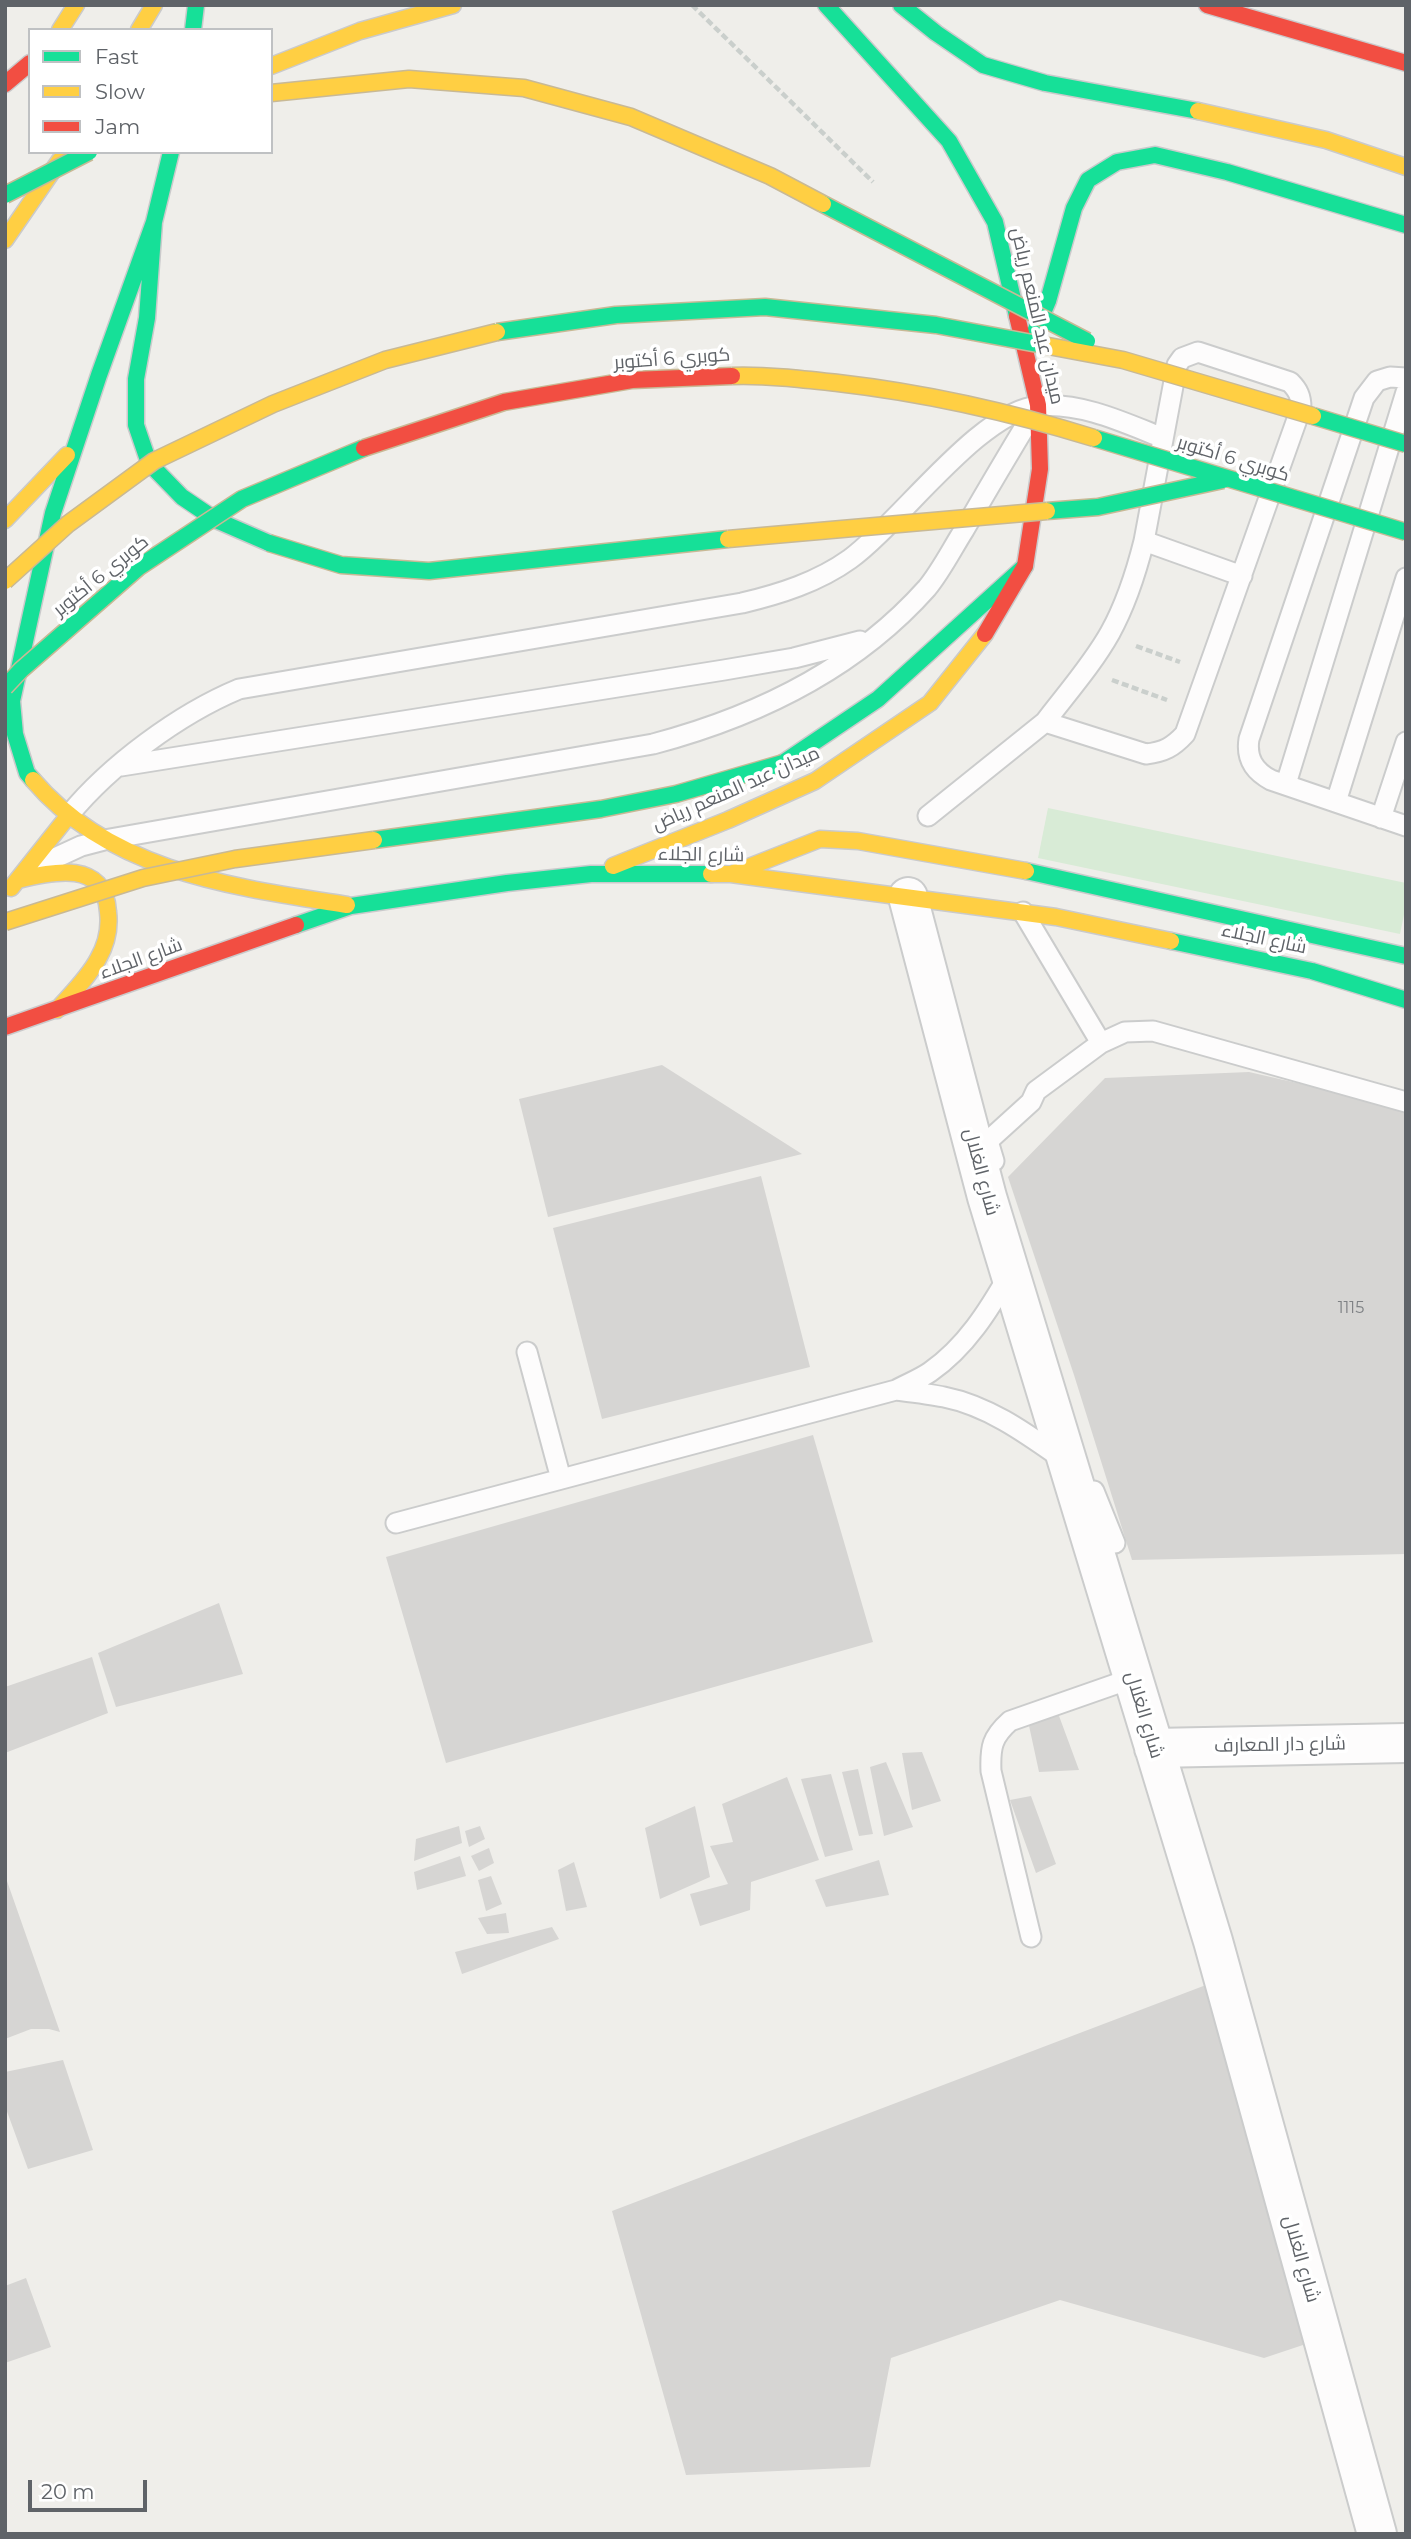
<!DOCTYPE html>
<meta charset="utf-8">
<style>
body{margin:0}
#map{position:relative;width:1411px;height:2539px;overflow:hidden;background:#efeeea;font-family:Montserrat,sans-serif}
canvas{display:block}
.frame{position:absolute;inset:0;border:7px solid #5f6368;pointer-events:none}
.legend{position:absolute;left:28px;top:28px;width:245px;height:126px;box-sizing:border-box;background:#fff;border:2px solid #bfc1c3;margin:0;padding:9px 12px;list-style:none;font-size:21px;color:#5f6368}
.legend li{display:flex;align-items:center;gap:14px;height:35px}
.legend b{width:35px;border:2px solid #bfc1c3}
.scale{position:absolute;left:28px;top:2480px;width:119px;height:32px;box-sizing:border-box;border:4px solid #5f6368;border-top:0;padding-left:9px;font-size:21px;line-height:24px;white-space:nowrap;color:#5f6368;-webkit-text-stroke:5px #fff;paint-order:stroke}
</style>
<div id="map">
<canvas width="1411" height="2539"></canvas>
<div class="frame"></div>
<ul class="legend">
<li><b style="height:9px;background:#16e098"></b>Fast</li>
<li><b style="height:9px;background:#ffcf43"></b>Slow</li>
<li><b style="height:9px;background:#f24e42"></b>Jam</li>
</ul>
<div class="scale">20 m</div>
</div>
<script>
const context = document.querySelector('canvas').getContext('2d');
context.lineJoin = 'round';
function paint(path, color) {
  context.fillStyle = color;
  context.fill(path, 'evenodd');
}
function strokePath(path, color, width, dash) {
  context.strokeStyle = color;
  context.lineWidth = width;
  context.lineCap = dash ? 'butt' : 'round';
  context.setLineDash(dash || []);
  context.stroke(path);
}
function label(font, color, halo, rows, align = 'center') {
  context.font = font + ' Montserrat,Cairo,sans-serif';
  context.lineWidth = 7;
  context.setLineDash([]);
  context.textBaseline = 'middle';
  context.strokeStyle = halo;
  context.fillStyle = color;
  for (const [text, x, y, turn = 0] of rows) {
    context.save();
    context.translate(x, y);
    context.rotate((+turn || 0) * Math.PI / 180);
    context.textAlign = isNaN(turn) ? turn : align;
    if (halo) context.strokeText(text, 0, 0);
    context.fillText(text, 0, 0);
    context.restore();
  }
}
paint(new Path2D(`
 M 1048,808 L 1406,883 L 1406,905 L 1400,934 L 1038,858 Z`), '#d8ebd6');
paint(new Path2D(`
 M 662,1065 L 802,1154 L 548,1217 L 519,1099 Z
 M 1249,1072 L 1406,1108 L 1406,1554 L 1132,1560 L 1074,1375 L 1008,1177 L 1105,1078 Z
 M 761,1176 L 810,1367 L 602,1419 L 553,1228 Z
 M 813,1435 L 873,1642 L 446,1763 L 386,1557 Z
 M 219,1603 L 243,1674 L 116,1707 L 98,1653 Z
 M 92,1657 L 108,1713 L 5,1753 L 5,1687 Z
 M 1055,1705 L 1079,1770 L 1039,1772 L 1028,1721 Z
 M 922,1752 L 941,1801 L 912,1810 L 902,1753 Z
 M 886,1762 L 913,1827 L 884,1836 L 870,1767 Z
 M 858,1769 L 873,1834 L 859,1836 L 842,1772 Z
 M 831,1774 L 853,1850 L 825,1857 L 801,1779 Z
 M 787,1777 L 819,1860 L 751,1882 L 750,1910 L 700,1926 L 690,1894 L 728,1884 L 710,1846 L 733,1842 L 722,1804 Z
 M 1031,1796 L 1056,1864 L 1036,1873 L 1010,1800 Z
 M 695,1806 L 710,1877 L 660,1899 L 645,1828 Z
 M 459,1826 L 462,1843 L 414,1861 L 416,1839 Z
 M 480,1826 L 485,1839 L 469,1847 L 465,1831 Z
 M 489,1848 L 494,1863 L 479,1871 L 471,1856 Z
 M 460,1856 L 466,1876 L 417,1890 L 414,1872 Z
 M 879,1860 L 889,1895 L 826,1907 L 815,1880 Z
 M 574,1862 L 587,1907 L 566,1911 L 558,1870 Z
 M 491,1876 L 502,1904 L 486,1911 L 478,1880 Z
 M 7,1881 L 60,2032 L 49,2029 L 31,2029 L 5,2039 L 5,1882 Z
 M 506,1913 L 509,1933 L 487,1934 L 478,1918 Z
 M 552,1927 L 559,1939 L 462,1974 L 455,1952 Z
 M 1206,1985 L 1315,2341 L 1264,2358 L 1060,2300 L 891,2358 L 870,2467 L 686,2475 L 612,2211 Z
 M 63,2060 L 93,2150 L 28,2169 L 5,2106 L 5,2072 Z
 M 26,2278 L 51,2347 L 5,2363 L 5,2286 Z`), '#d6d5d3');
const lane = new Path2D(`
 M 1198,352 L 1290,382 C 1298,390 1301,396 1301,408 L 1185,734 C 1173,747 1164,752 1146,754 L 1045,722 C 1067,693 1092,665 1110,633 C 1126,604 1136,573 1144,541 L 1177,365 L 1182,358 Z
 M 1406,378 L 1390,377 L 1377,381 L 1364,398 L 1249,739 C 1246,758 1254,771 1271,780 L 1406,826
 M 1144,541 L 1242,576
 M 121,766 L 724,670 L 794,658 L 860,641
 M 1286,784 L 1406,392
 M 1336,802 L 1406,578
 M 69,815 C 110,765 179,714 239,689 L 742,603 C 780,594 818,582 850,559 C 900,523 980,410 1039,406 C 1081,402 1125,423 1163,438
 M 928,816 L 1045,722
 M 1381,818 L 1406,742
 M 42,864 L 81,846 L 104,840 L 653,744 C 755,717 855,669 927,588 C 941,571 952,549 964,530 C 986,492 1009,453 1032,415
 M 1023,912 L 1101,1043
 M 994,1161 L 988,1141 L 1031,1102 L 1036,1091 L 1101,1043 L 1125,1032 L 1153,1031 L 1406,1102
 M 527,1352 L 561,1479
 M 896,1390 C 912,1392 929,1394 944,1397 C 989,1406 1027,1434 1064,1460
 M 396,1523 L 896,1390 C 907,1384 920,1379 930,1372 C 966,1347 989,1310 1010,1273
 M 1092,1543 L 1115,1543 L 1094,1491
 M 1031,1937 L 991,1771 C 990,1747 992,1737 1010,1721 L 1133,1678`);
const street = new Path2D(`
 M 908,897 L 987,1197 L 1213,1941 L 1377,2534
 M 1154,1748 L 1406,1743`);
const fast = new Path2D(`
 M 826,5 L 949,141 L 995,222 L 1017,316
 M 901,5 L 936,33 L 983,65 L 1045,83 L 1198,111
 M 193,30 L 196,5
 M 154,222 L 147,318 L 136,379 L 136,425 L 149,463 L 182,497 L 216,520 L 269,543
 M 1029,346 L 1048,301 L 1074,208 L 1088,180 L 1117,162 L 1155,155 L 1227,172 L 1406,225
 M 783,763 L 878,699 L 1025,566
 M 33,780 L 27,773 L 15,734 L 12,701 L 53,513 L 99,375 L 154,222 L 171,152
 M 1026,871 L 1406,956
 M 296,925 L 351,906 L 507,883 L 591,874 L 711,874
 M 1171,941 L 1312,971 L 1406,1000`);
const slow = new Path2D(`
 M 60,30 L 76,5
 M 139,30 L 154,5
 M 271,66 L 360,31 L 453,5
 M 1198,111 L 1326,140 L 1406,167
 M 5,240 L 60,160
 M 5,520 L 67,455
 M 33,780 C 111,872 234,887 347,905
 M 613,866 L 728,820 L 815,781 L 930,703 L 985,634
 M 711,874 L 731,874 L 1056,917 L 1171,941
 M 731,874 L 820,839 L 858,841 L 1026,871
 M 18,880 C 54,871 105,860 108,912 C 110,928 106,945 98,959 C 88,978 71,994 57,1010
 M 11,888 L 69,815`);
const jam = new Path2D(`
 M 1207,5 L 1406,63
 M 5,84 L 30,63
 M 985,634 L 1025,566 L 1040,469 L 1038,405 L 1017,316
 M 5,1027 L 296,925`);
strokePath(lane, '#cbcccc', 23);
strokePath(street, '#cbcccc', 42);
strokePath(fast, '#cacacb', 19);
strokePath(slow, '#cacacb', 19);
strokePath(jam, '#cacacb', 19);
strokePath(new Path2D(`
 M 692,5 L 873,182
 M 1136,646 L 1180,662
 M 1112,680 L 1167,700`), '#cacfcc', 4.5, [7, 3.5]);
strokePath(lane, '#fdfcfc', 19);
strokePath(street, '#fdfcfc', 38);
strokePath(fast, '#16e098', 16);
strokePath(slow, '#ffcf43', 16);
strokePath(jam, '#f24e42', 16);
const fastBridge = new Path2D(`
 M 5,195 L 89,152
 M 823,204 L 1087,341
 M 497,332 L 616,315 L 765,307 L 936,325 L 1043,345
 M 1313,416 L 1406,444
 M 1094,438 L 1406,532
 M 1047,511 L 1098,507 L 1223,480
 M 269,543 L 341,565 L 429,571 L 728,539
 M 5,687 L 21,670 L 139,567 L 242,499 L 364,448
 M 374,840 L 601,809 L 676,794 L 783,763`);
const slowBridge = new Path2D(`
 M 271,93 L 409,79 L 524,88 L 631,117 L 770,176 L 823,204
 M 1043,345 L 1123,360 L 1313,416
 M 732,376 C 768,375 802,379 838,383 C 925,393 1010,412 1094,438
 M 728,539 L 1047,511
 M 5,581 L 68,524 L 154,461 L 273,404 L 385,360 L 497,332
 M 5,922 L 143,878 L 235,859 L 374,840`);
const jamBridge = new Path2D(`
 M 364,448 L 504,402 L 632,380 L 732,376`);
strokePath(fastBridge, '#c8b996', 19, []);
strokePath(slowBridge, '#c8b996', 19, []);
strokePath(jamBridge, '#c8b996', 19, []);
strokePath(fastBridge, '#16e098', 16);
strokePath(slowBridge, '#ffcf43', 16);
strokePath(jamBridge, '#f24e42', 16);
label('16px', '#7e8184', null, [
 ["1115",1351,1308]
]);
label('19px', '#5f6368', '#fff', [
 ["ميدان عبد المنعم رياض",1037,316,77],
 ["كوبري 6 أكتوبر",672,359,-4],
 ["كوبري 6 أكتوبر",1233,459,17],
 ["كوبري 6 أكتوبر",101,576,-39],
 ["ميدان عبد المنعم رياض",736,789,-24],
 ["شارع الجلاء",701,855,1],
 ["شارع الجلاء",1264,939,12],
 ["شارع الجلاء",141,959,-20],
 ["شارع الغلال",981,1172,75],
 ["شارع الغلال",1144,1715,73],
 ["شارع دار المعارف",1280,1745,-1],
 ["شارع الغلال",1301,2259,74]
]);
</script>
